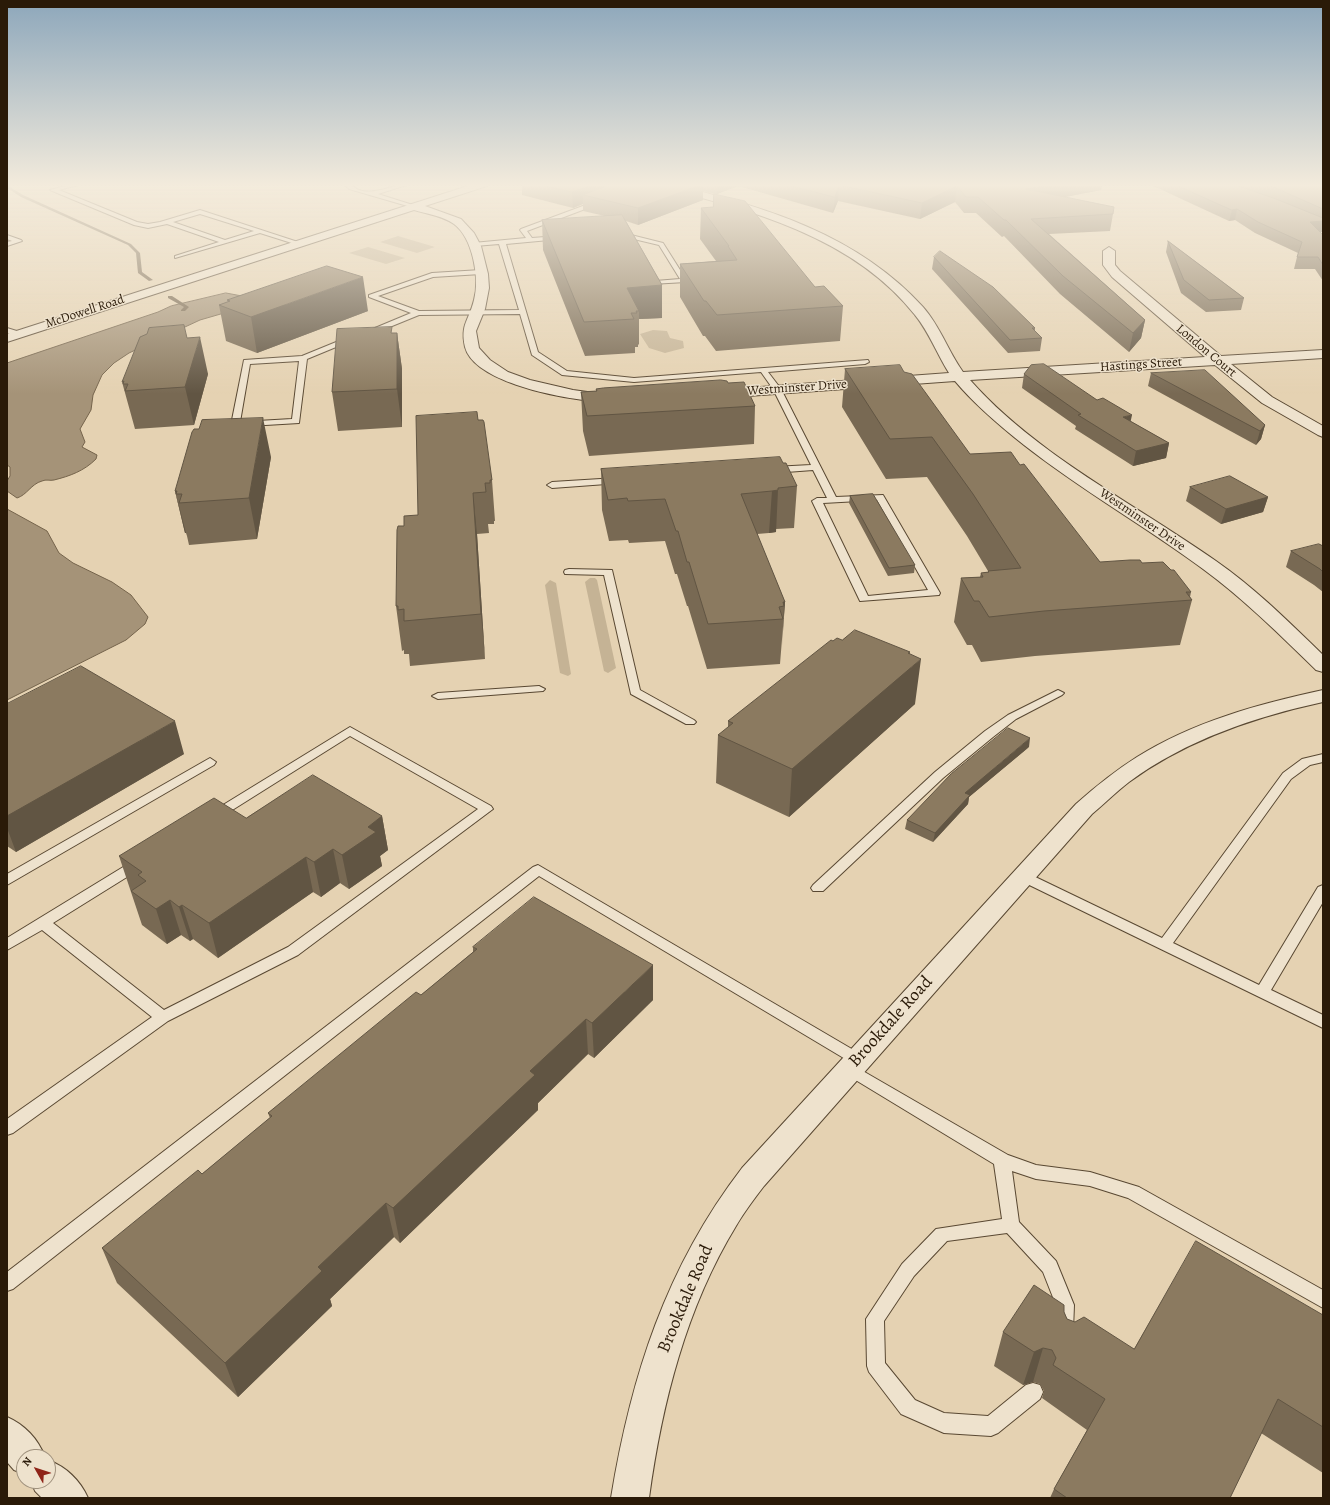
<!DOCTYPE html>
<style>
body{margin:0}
#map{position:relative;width:1330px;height:1505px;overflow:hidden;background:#e5d2b2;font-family:Alegreya,serif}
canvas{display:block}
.frame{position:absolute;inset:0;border:8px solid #2a1a08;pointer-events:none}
.north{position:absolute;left:16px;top:1449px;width:40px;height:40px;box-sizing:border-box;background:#eee2cd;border:1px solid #a0927e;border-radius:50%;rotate:309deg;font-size:11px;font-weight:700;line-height:16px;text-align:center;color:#2a1a08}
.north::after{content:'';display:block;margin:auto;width:14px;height:18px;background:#8f2418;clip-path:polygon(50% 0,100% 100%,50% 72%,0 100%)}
</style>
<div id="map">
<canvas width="1330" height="1505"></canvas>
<div class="frame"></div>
<div class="north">N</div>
</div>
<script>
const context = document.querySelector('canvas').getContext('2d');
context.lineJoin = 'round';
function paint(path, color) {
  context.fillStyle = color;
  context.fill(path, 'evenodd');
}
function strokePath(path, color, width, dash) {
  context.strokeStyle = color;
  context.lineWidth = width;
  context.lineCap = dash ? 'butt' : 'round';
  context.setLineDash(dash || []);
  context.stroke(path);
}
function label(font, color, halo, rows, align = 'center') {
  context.font = font + ' Alegreya,serif';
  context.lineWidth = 3;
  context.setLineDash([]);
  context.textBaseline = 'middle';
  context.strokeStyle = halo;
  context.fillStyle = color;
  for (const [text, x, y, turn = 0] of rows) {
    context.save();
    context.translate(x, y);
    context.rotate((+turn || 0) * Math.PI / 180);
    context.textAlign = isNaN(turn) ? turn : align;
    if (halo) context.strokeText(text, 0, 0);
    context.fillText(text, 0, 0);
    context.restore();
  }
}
paint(new Path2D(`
 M 398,236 L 435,247 L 417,253 L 380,242 Z
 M 368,247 L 405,258 L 386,264 L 349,253 Z
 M 653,330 L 667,331 L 670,338 L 683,341 L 684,348 L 665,353 L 649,348 L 640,334 Z
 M 590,578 L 595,578 L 597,580 L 616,668 L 608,673 L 604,671 L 585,582 Z
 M 550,580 L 556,583 L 571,674 L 568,676 L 560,673 L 545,585 Z`), '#c5b395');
const water = new Path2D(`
 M 226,293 L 242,296 L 231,311 L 200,320 L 129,353 L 114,363 L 102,375 L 93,395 L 91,410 L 80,429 L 85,442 L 82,447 L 97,455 L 96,459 C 84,471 70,476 54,480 C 50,481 46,479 42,481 C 31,484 27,495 17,498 L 7,491 L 7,481 L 10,476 L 10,467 L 7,465 L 7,363 L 158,312 L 171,306 Z
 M 7,509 L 47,531 L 59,553 L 73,563 L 112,582 L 131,595 L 148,617 L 145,624 L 126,640 L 7,700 Z`);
paint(water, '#a59378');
strokePath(water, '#74634b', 1);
paint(new Path2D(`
 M 7,185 L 23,195 L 131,244 L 140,253 L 142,272 L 153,280 L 149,281 L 138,273 L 136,253 L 128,245 L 21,197 L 7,188 Z
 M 168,296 L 172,296 L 189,307 L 185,311 L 181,311 L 181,310 L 184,307 L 168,298 Z`), '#74634b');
const lane = new Path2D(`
 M 73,184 L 82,184 L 59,190 L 137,222 L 148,224 L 160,222 L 200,210 L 301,243 L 298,245 L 260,233 L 175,258 L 175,256 L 219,242 L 167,224 L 148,228 L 134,225 L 50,190 ZM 200,214 L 254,231 L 225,240 L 173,222 Z
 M 344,184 L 350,184 C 367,201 390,184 410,184 L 378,194 L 416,206 L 411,207 L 349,189 Z
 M 599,200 L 601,201 L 601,203 L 527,231 L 532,238 L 558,236 L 560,237 L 560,239 L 506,244 L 538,352 L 567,371 L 634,378 L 868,360 L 869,362 L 865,364 L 768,372 L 781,389 L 836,497 L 883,495 L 940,593 L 939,595 L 860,601 L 812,501 L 817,498 L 827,498 L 813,470 L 773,473 L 769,470 L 773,467 L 811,465 L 773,389 L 761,372 L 634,382 L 562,375 L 532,355 L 520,314 L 419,315 L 370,335 L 363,333 L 411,313 L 369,297 L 369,295 L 432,273 L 481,270 L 484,272 L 481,274 L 433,277 L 378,296 L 419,311 L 519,310 L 499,244 L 475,246 L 472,244 L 473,243 L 526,238 L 520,230 L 521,229 ZM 877,500 L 928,590 L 868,596 L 823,503 Z
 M 619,232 L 663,243 L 687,281 L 686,282 L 651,284 L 646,278 L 647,277 L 651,277 L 655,281 L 680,279 L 659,245 L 617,235 L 616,234 Z
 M 7,235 L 21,240 L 22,241 L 7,246 L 7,242 L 12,241 L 7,239 Z
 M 7,328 L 20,332 L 21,334 L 17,336 L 7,333 Z
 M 346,338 L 353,340 L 307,359 L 299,423 L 232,427 L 231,425 L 244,360 L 302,356 ZM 299,361 L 292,419 L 240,422 L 250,364 Z
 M 617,478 L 621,481 L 620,483 L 552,488 L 547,485 L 552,482 Z
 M 569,569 L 612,570 L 640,690 L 694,720 L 696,722 L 694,724 L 686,724 L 631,694 L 604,575 L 565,574 L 564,572 L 565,570 Z
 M 539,686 L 545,689 L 543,691 L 438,699 L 432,696 L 438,693 Z
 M 1058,690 L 1064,693 L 1062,695 L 1016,719 L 993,737 L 943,778 L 823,891 L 813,891 L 811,888 L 813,885 L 935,772 L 985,731 L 1008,715 Z
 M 350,727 L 491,806 L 493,809 L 298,955 L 168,1021 L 13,1133 L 7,1135 L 7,1119 L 152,1017 L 42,930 L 7,950 L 7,938 L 133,861 L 143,861 L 145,864 L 143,867 L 53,923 L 164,1010 L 288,947 L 478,809 L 350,736 L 218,819 L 210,819 L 208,816 L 210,813 Z
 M 1323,754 L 1323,762 L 1310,765 L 1291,779 L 1173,943 L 1259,985 L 1318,887 L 1323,885 L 1323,902 L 1271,990 L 1323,1015 L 1323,1028 L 1017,879 L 1015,876 L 1017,873 L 1027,873 L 1162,938 L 1283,773 L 1302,759 Z
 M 210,758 L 216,762 L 214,765 L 7,885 L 7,874 Z
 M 538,865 L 862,1055 L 865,1059 L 862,1063 L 857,1065 L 852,1063 L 539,876 L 13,1289 L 7,1291 L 7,1272 L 533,867 Z
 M 849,1063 L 1008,1155 L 1036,1165 L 1090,1172 L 1139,1187 L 1323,1290 L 1323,1308 L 1128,1198 L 1090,1186 L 1036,1179 L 1012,1171 L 1019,1222 L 1056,1261 L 1074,1305 L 1073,1330 L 1071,1336 L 1064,1339 L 1057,1336 L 1055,1330 L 1056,1305 L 1043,1272 L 1007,1233 L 947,1241 L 914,1276 L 884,1321 L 885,1363 L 915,1400 L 944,1413 L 988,1416 L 1026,1385 L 1033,1383 L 1040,1385 L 1043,1392 L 1040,1399 L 998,1433 L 991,1436 L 944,1433 L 901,1414 L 869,1372 L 867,1366 L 866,1319 L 902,1264 L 936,1229 L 1002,1219 L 994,1164 L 844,1073 L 841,1069 L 844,1065 Z`);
const street = new Path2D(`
 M 474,184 L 488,184 L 487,186 L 425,206 L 461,219 L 474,233 L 481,246 L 488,274 L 489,288 L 485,309 L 476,331 L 479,348 L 490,360 L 508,372 L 530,380 L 573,390 L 616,396 L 618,399 L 616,402 C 606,405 594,402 583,400 C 553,396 474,381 465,347 C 460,324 469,321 474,300 C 480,279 473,238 454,224 C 443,216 427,214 414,210 L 7,342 L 7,334 Z
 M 654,184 L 670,184 C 763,206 857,234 923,307 C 940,326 948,351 963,372 L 1205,357 L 1112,277 L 1103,265 L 1103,251 L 1109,247 L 1115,251 L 1115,265 L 1120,271 L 1221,356 L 1323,350 L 1323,358 L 1231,364 L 1272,397 L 1323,426 L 1323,437 L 1318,435 L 1262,403 L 1215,365 L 970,380 C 1035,454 1135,504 1216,561 C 1255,588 1289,622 1323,655 L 1323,672 L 1316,670 C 1280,635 1244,599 1203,569 C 1145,526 1081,490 1024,445 C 999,425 975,405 955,381 L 720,398 L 715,397 L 713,394 L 715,391 L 720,390 L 949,373 C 937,354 929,332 915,315 C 853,236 748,209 655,186 Z
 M 1323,690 L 1323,702 C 1254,717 1186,740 1129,782 C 1116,792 1104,804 1092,814 L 764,1186 C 754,1199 744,1212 736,1226 C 686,1308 662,1403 649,1498 L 611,1498 C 631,1376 666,1267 742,1168 L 1076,804 C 1095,787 1115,771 1137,757 C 1193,722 1258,704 1323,690 Z
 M 7,1417 C 25,1425 38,1439 45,1457 L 24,1457 L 24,1474 L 14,1470 L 7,1462 Z
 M 48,1460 C 66,1467 80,1480 88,1498 L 42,1498 L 35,1491 L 31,1481 L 48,1481 Z`);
strokePath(lane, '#594832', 2);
strokePath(street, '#594832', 2);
paint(lane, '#eee2cd');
paint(street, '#eee2cd');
paint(new Path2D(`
 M 522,184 L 1102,184 L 1101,190 L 1065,197 L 1113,214 L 1110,231 L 1049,234 L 1145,320 L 1141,338 L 1129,352 L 1060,294 L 1004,236 L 1002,237 L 976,213 L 964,213 L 955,202 L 920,219 L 838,201 L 833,213 L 738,186 L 717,194 L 815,287 L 843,306 L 840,341 L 716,351 L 705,336 L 703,336 L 680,297 L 680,264 L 716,261 L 700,239 L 701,208 L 713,207 L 715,194 L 703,191 L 703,200 L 638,225 L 626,221 L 662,285 L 662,318 L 639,319 L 639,344 L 638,345 L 638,347 L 635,347 L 635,353 L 585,356 L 543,250 L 542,220 L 605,216 L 583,211 L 583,204 L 573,208 L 522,195 Z
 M 1149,184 L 1323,184 L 1323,232 L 1320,232 L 1323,235 L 1323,281 L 1315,269 L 1294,269 L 1298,253 L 1255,233 L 1235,220 L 1229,221 Z
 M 1168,241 L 1244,298 L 1241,310 L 1206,312 L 1181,293 L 1166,252 Z
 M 934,257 L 1035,328 L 1035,331 L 1042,338 L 1040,351 L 1008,353 L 932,269 Z
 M 227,300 L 368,311 L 257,353 L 226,341 L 219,305 L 228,302 Z
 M 397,333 L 402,369 L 402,427 L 338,431 L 332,392 Z
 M 187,338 L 208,374 L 194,425 L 135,429 L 122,382 Z
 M 845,369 L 904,372 L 970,454 L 1020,465 L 1100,562 L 1142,563 L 1171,570 L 1191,592 L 1190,597 L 1192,600 L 1180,645 L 1035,656 L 981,662 L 972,645 L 967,645 L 954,622 L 961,578 L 980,577 L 981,573 L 988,572 L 988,571 L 967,536 L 927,477 L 886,479 L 842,407 Z
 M 1151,373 L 1265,425 L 1261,439 L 1256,445 L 1148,386 Z
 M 1024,374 L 1097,400 L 1130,421 L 1169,443 L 1166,458 L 1133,466 L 1075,429 L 1076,426 L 1022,388 Z
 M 728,383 L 755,406 L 754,444 L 589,456 L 583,431 L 581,392 L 596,391 L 596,389 Z
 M 478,420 L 492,480 L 495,521 L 494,521 L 494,524 L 488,524 L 489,533 L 477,534 L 485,659 L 410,666 L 409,654 L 404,654 L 404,650 L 402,651 L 396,606 L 404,526 L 418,515 Z
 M 271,457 L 257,539 L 189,545 L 187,536 L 186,533 L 185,533 L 175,491 Z
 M 783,463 L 797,486 L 794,528 L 776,529 L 776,532 L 769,533 L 757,534 L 785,602 L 780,664 L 707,669 L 688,606 L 687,606 L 677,574 L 675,574 L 665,541 L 629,543 L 628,540 L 609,541 L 602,510 L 601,469 Z
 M 1190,487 L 1268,497 L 1263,512 L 1221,524 L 1186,501 Z
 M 850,496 L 915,565 L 914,573 L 888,576 L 849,503 Z
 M 1323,546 L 1323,592 L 1314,585 L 1286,567 L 1291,551 Z
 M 842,640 L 910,654 L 915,704 L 789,817 L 716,783 L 718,735 L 728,728 L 728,721 L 833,641 Z
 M 7,704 L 184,754 L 16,852 L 7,846 Z
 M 1029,747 L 969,797 L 968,804 L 933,842 L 905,829 L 907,820 Z
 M 382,816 L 388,850 L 380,856 L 382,866 L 349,889 L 340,883 L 321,897 L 313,892 L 218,958 L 193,939 L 190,941 L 181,935 L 167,944 L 142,925 L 119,856 Z
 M 473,947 L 653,1000 L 594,1058 L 588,1054 L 538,1103 L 538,1110 L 400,1243 L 394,1237 L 330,1299 L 332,1306 L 238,1397 L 117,1283 L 102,1248 L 202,1174 L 270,1118 L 268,1113 L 421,995 L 473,952 Z
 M 1064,1312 L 1067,1319 L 1134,1349 L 1323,1315 L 1323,1473 L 1261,1433 L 1230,1498 L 1050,1498 L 1054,1489 L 1087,1430 L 1042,1398 L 1044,1391 L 1040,1384 L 1033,1382 L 1023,1385 L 994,1366 L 1003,1332 Z`), '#786953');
paint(new Path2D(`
 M 596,184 L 611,184 L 611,194 L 583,195 L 583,204 L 573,208 L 572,192 Z
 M 703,184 L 703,200 L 638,225 L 638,208 Z
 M 717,184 L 738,184 L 738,186 L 717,194 Z
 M 1056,184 L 1102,184 L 1101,190 L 1023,205 L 1026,189 Z
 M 839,185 L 838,201 L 833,213 L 835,197 Z
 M 957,186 L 955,202 L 920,219 L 922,203 Z
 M 1237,209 L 1235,220 L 1229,221 L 1232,210 Z
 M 1323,221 L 1323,232 L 1307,233 L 1310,222 Z
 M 363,277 L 368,311 L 257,353 L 251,317 Z
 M 662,285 L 662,318 L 639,319 L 639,311 L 636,311 L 627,288 Z
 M 1145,320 L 1141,338 L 1129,352 L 1133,333 Z
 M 397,333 L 402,369 L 402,427 L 397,389 Z
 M 200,337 L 208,374 L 194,425 L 185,387 Z
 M 1132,415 L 1129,429 L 1123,417 Z
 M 263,418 L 271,457 L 257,539 L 249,498 Z
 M 1265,425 L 1261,439 L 1256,445 L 1260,431 Z
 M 1169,443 L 1166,458 L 1133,466 L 1136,451 Z
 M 778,490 L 776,532 L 769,533 L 772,491 Z
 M 175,491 L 177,491 L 176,494 L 186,533 L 185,533 Z
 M 473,493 L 477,534 L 485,659 L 481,614 Z
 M 1268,497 L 1263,512 L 1221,524 L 1226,509 Z
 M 783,602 L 785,602 L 782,646 L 784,606 Z
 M 910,652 L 908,670 L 921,659 L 915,704 L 789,817 L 792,769 Z
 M 175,721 L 184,754 L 16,852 L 7,828 L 7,816 Z
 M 1030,738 L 1029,747 L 969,797 L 968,804 L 933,842 L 935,833 L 965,793 Z
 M 382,816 L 388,850 L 380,856 L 382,866 L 349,889 L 342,855 L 368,827 Z
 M 333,849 L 340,883 L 321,897 L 314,862 Z
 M 306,857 L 313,892 L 218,958 L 209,923 Z
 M 170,900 L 181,935 L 167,944 L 156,909 Z
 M 182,905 L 193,939 L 190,941 L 179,907 Z
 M 653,965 L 653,1000 L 594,1058 L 592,1023 Z
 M 586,1019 L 588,1054 L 538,1103 L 538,1110 L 400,1243 L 393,1208 L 530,1071 Z
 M 386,1203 L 394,1237 L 330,1299 L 332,1306 L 238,1397 L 225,1363 L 318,1267 Z
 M 1043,1348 L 1033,1382 L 1023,1385 L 1034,1352 Z`), '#615543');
const building = new Path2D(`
 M 538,184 L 596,184 L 572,192 Z
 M 612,184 L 703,184 L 638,208 L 583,195 Z
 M 784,184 L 1056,184 L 1026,189 L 1114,207 L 1113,214 L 1031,219 L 1145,320 L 1133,333 L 1063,276 L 1006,220 L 1004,220 L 978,197 L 966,197 L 957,186 L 922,203 L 839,185 L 835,197 Z
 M 1174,184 L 1233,184 L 1276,199 L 1323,218 L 1323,221 L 1310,222 L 1323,235 L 1323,265 L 1318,257 L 1297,257 L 1302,242 L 1258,222 L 1237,209 L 1232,210 Z
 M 1263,184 L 1323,184 L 1323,209 L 1271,186 Z
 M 714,194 L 745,201 L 815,287 L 824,286 L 843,306 L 717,315 L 706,301 L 704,301 L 680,264 L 737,260 L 728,246 L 729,246 L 701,208 L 713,207 Z
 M 622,215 L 662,285 L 627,288 L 639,311 L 636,311 L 637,313 L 631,313 L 634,319 L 584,322 L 542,220 Z
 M 1168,241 L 1244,298 L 1209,300 L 1184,280 Z
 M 940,251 L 993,287 L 1035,328 L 1032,328 L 1042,338 L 1010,340 L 934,257 Z
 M 327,266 L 363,277 L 251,317 L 219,305 L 230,301 L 227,300 L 230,299 Z
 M 184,325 L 187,338 L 200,337 L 185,387 L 125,391 L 128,384 L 123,384 L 124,381 L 122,382 L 140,337 L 147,334 L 149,328 Z
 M 392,327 L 391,333 L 397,333 L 397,389 L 332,392 L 337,329 Z
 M 1044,364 L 1097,400 L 1103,398 L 1132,415 L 1123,417 L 1169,443 L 1136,451 L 1078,415 L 1081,414 L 1024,374 L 1031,365 Z
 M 900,365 L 904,372 L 912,374 L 970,454 L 1011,452 L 1020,465 L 1024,464 L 1100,562 L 1130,560 L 1140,560 L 1142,563 L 1163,562 L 1171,570 L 1174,570 L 1191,592 L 1186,592 L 1192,600 L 1044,611 L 989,617 L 979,601 L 974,601 L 961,578 L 983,577 L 981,573 L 989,572 L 988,571 L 1021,568 L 973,494 L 932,437 L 890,439 L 845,369 Z
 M 1205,370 L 1265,425 L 1260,431 L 1151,373 Z
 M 721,380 L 727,381 L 728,383 L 744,382 L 755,406 L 587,416 L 581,392 L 597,391 L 596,389 L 603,388 Z
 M 477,412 L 478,420 L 483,420 L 484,422 L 492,480 L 490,480 L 490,483 L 485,483 L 486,492 L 473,493 L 481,614 L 404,621 L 404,609 L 398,610 L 398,606 L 396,606 L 397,530 L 398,526 L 404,526 L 404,516 L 418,515 L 416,416 Z
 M 263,418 L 249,498 L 179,503 L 182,494 L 176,494 L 177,491 L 175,491 L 192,432 L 194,429 L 199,429 L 202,420 Z
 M 780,457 L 783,463 L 786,463 L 797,486 L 778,488 L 778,490 L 772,491 L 741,494 L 785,602 L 783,602 L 784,606 L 779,607 L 783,619 L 708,624 L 689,562 L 687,562 L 678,531 L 676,531 L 665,499 L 628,501 L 627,498 L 608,500 L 601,469 Z
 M 1230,476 L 1268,497 L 1226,509 L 1190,487 Z
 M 873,494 L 915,565 L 889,568 L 850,496 Z
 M 1319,544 L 1323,546 L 1323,572 L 1320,569 L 1291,551 Z
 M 855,630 L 910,652 L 908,653 L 921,659 L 792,769 L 718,735 L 733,723 L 728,721 L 831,640 L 833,641 L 837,638 L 842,640 Z
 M 81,666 L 175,721 L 7,816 L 7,704 Z
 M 1008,728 L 1030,738 L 965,793 L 970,795 L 935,833 L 907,820 L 951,774 Z
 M 313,775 L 382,816 L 368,827 L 376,832 L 342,855 L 333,849 L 314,862 L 306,857 L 209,923 L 182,905 L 179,907 L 170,900 L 156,909 L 131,891 L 146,881 L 138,875 L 142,872 L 119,856 L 214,798 L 246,818 Z
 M 534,897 L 653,965 L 592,1023 L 586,1019 L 530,1071 L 535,1075 L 393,1208 L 386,1203 L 318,1267 L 322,1271 L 225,1363 L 102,1248 L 198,1170 L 202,1174 L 272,1116 L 268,1113 L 416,992 L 421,995 L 477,949 L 473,947 Z
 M 1196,1241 L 1323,1315 L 1323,1427 L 1278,1399 L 1230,1498 L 1067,1498 L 1054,1489 L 1105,1399 L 1053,1365 L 1056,1358 L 1052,1350 L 1043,1348 L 1034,1352 L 1003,1332 L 1034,1285 L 1064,1305 L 1064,1312 L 1067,1319 L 1075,1322 L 1084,1317 L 1134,1349 Z`);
paint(building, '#8b7a60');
strokePath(building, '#615543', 1);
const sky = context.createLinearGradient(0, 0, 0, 394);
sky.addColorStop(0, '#8da7bb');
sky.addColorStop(0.47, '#f3ebdc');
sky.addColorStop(1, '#f3ebdc00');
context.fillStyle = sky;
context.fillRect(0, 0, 1330, 394);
label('13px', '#2a1a08', '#eee2cd', [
 ["McDowell Road",85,312,-18],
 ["London Court",1206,351,40],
 ["Hastings Street",1141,365,-4],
 ["Westminster Drive",797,388,-4],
 ["Westminster Drive",1142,520,34]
]);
label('18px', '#2a1a08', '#eee2cd', [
 ["Brookdale Road",891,1022,-48],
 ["Brookdale Road",686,1299,-67]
]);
</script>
